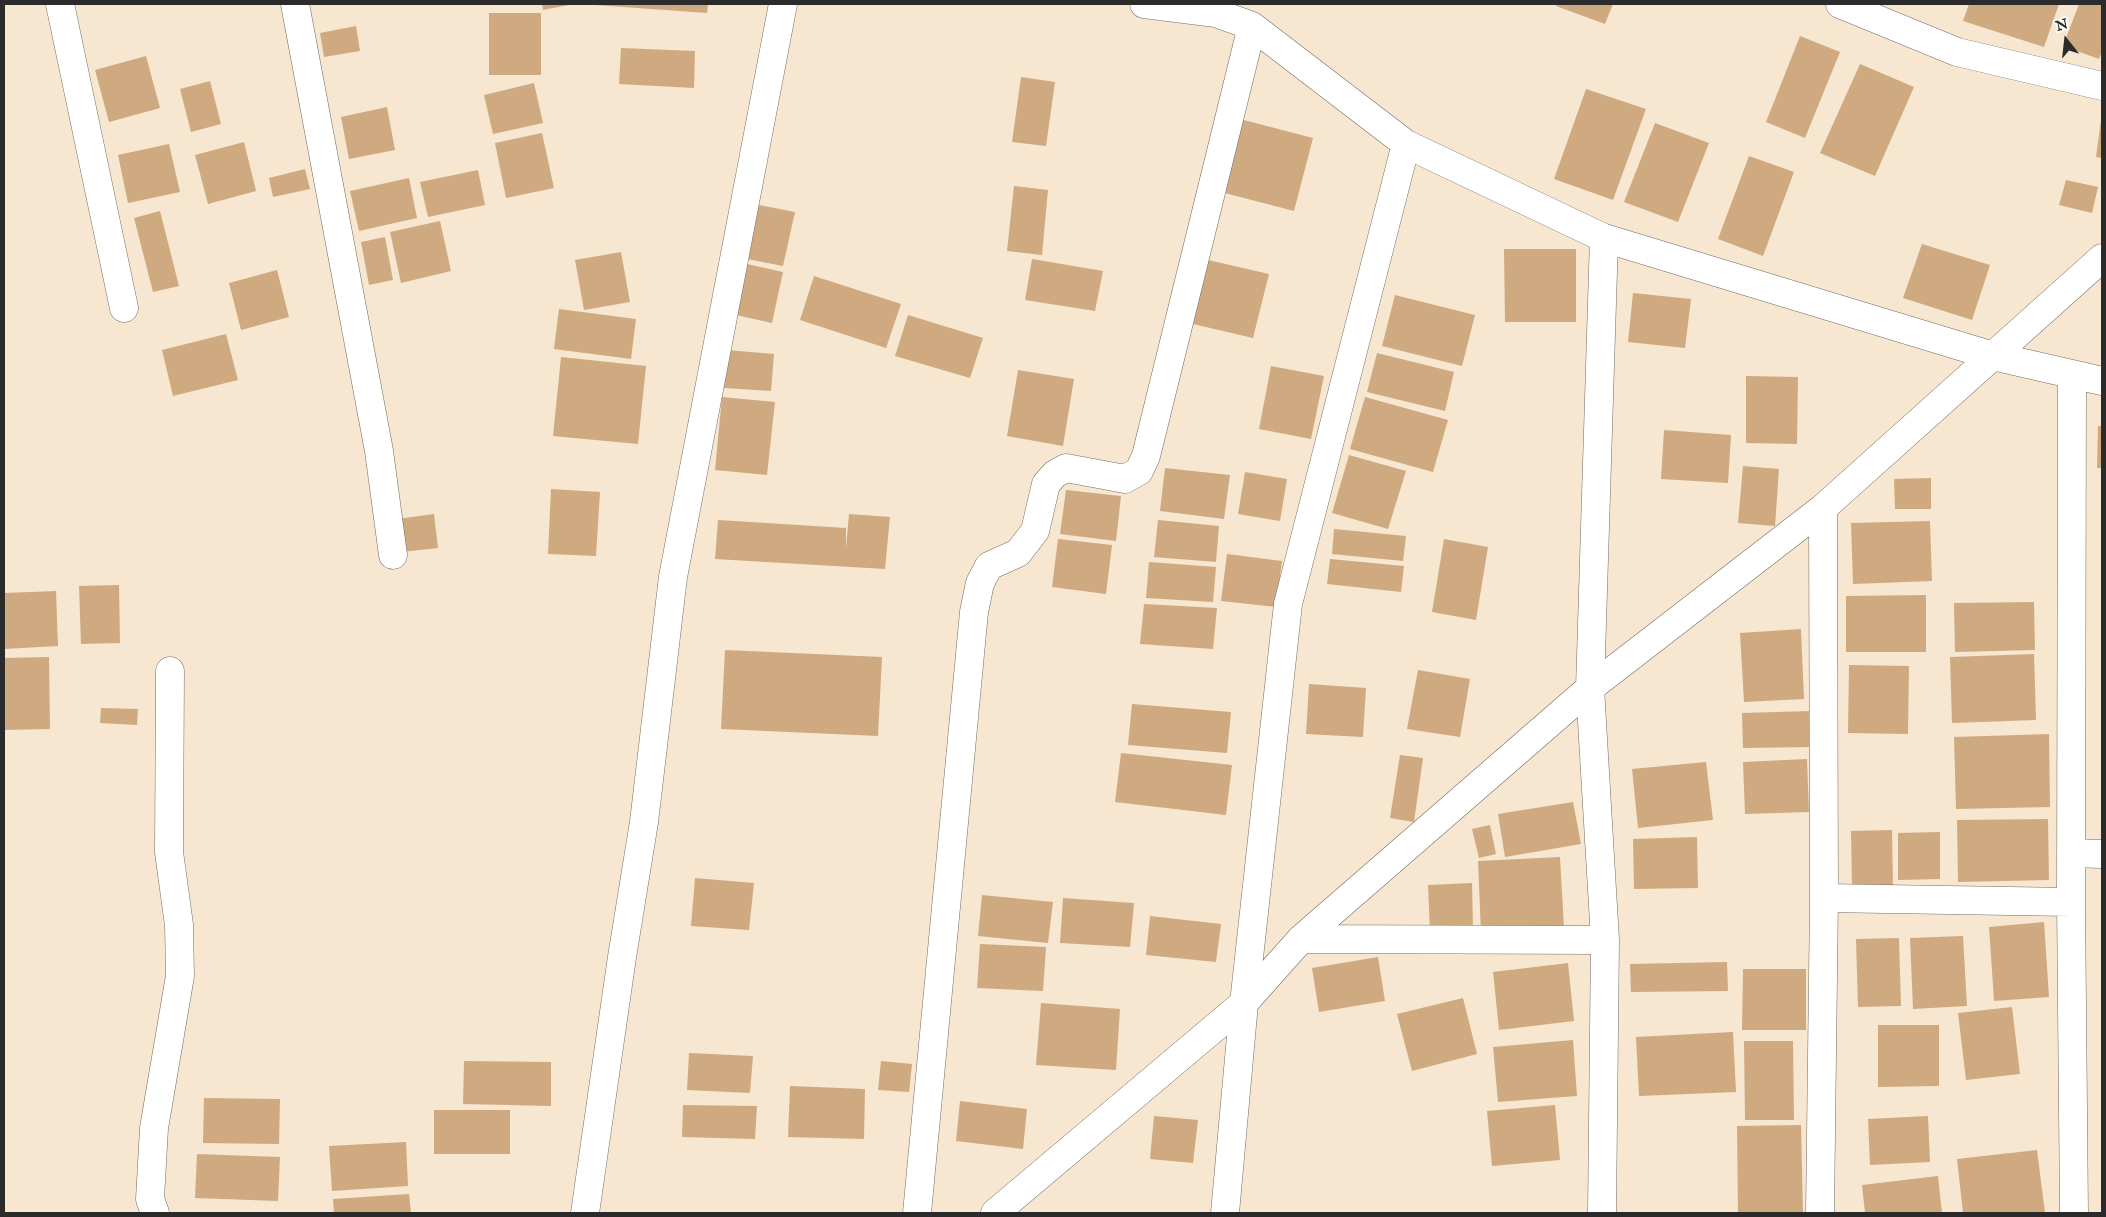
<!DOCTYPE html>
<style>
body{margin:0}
#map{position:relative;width:2106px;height:1217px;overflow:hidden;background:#f7e6d0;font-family:"IM FELL English",serif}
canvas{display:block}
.frame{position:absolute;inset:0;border:5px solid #2b2b2b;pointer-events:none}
.north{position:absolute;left:2041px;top:15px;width:50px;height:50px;-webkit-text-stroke:4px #fdfcf7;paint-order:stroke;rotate:344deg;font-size:14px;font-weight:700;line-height:20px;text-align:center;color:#2b2b2b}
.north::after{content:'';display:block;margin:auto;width:18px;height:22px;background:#2b2b2b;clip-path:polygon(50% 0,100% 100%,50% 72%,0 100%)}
</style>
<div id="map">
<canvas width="2106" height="1217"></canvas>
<div class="frame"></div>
<div class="north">N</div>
</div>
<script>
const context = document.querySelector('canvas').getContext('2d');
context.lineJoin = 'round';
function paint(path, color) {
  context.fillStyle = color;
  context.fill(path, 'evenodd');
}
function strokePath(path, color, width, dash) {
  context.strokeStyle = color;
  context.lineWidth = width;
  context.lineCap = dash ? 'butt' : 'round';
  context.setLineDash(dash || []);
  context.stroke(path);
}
paint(new Path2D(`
 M 542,4 L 569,4 L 569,5 L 543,10 Z
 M 595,4 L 708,4 L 707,13 L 595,5 Z
 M 1557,4 L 1613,4 L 1605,24 L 1556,6 Z
 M 1969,4 L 2059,4 L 2044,47 L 1963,21 Z
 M 2079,4 L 2102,4 L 2102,51 L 2099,59 L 2063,46 Z
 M 489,13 L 541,13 L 541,75 L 489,75 Z
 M 356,26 L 360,51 L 324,57 L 320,33 Z
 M 1800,36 L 1840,52 L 1805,138 L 1766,122 Z
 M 621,48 L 695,51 L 694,88 L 619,84 Z
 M 146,56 L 160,108 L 109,122 L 95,70 Z
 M 1860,64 L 1914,87 L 1875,176 L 1820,153 Z
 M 1021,77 L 1055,82 L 1046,146 L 1012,142 Z
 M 210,81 L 221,124 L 191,132 L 180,89 Z
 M 534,83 L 543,123 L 493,134 L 484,95 Z
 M 1586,89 L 1646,109 L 1613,200 L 1554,179 Z
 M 387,107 L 395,150 L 349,159 L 341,117 Z
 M 1236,118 L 1313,138 L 1294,211 L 1217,191 Z
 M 2101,120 L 2102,120 L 2102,158 L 2096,157 Z
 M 1655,123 L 1709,143 L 1678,222 L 1624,202 Z
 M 542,133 L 554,188 L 506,198 L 495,143 Z
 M 244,142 L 256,191 L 208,204 L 195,155 Z
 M 169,144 L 180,192 L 128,203 L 118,155 Z
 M 1749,156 L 1794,172 L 1763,256 L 1718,239 Z
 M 305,169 L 310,189 L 273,197 L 269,178 Z
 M 478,170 L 485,205 L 428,217 L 420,182 Z
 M 409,178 L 417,218 L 359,231 L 350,191 Z
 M 2066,180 L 2098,187 L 2092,213 L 2059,205 Z
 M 1014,186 L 1048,190 L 1042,255 L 1007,251 Z
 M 759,205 L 795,212 L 783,266 L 747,259 Z
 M 160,211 L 179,286 L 153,292 L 134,218 Z
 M 440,221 L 451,271 L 401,283 L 390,232 Z
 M 385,237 L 393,280 L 369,285 L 361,242 Z
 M 1922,244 L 1990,265 L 1972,320 L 1903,298 Z
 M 1504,249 L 1576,249 L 1576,322 L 1505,322 Z
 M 621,252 L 630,302 L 584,310 L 575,260 Z
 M 1032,259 L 1103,271 L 1095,311 L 1025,300 Z
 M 1208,260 L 1269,274 L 1253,338 L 1193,324 Z
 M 747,264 L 783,272 L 772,323 L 736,315 Z
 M 277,270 L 289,317 L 241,330 L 229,283 Z
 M 814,276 L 901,304 L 886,348 L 800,320 Z
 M 1633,293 L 1691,299 L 1685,348 L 1628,342 Z
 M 1395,295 L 1475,315 L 1462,366 L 1382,346 Z
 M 559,309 L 636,319 L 631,359 L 554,349 Z
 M 908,315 L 983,338 L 970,378 L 895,356 Z
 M 226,334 L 238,380 L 173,396 L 162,350 Z
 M 727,350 L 774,354 L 771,391 L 724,388 Z
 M 1377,353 L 1454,372 L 1445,411 L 1367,392 Z
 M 561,357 L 646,366 L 638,444 L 553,436 Z
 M 1271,366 L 1324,376 L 1311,439 L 1259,429 Z
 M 1018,370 L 1074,379 L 1063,446 L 1007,436 Z
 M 1746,376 L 1798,377 L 1797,444 L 1746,443 Z
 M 722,397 L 775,402 L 767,475 L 715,470 Z
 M 1365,397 L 1448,420 L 1433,472 L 1350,449 Z
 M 2098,426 L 2102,426 L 2102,468 L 2097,468 Z
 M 1664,430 L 1731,435 L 1728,483 L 1661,479 Z
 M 1349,455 L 1406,471 L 1388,529 L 1332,513 Z
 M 1743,466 L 1779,469 L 1775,526 L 1738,523 Z
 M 1165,468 L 1230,475 L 1224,519 L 1160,511 Z
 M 1245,472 L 1287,479 L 1280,521 L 1238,514 Z
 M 1931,478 L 1931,509 L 1895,509 L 1894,479 Z
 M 551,489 L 600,492 L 596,556 L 548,554 Z
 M 1066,490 L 1121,496 L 1116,541 L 1060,534 Z
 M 434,514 L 438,548 L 401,552 L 397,519 Z
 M 849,514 L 890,517 L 885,569 L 715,559 L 718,520 L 846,528 L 846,548 Z
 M 1158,520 L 1219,526 L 1216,562 L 1154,557 Z
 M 1930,521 L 1932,581 L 1853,584 L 1851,523 Z
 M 1334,529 L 1406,536 L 1403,561 L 1332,554 Z
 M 1058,539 L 1112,545 L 1106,594 L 1052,587 Z
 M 1444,539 L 1488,547 L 1476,620 L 1432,612 Z
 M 1227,554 L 1282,561 L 1276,607 L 1221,601 Z
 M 1330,559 L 1404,566 L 1401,592 L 1327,584 Z
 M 1149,562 L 1216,567 L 1213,602 L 1146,598 Z
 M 119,585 L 120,643 L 81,644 L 79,586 Z
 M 56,591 L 58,646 L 4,649 L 4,593 Z
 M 1926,595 L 1926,652 L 1846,652 L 1846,596 Z
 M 2034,602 L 2035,650 L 1955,652 L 1954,603 Z
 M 1144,604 L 1217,608 L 1213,649 L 1140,644 Z
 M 1801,629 L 1804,699 L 1744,702 L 1740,633 Z
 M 725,650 L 882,657 L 878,736 L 721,729 Z
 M 2034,654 L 2036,720 L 1952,723 L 1950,657 Z
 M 49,657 L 50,729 L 4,730 L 4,658 Z
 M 1849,665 L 1909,666 L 1908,734 L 1848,733 Z
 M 1418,670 L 1470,679 L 1460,737 L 1407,729 Z
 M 1309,684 L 1366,688 L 1363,737 L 1306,734 Z
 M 1132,704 L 1231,712 L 1227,753 L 1128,745 Z
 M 101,708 L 138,709 L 137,725 L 100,723 Z
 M 1810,711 L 1811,747 L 1743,748 L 1742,713 Z
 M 2049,734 L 2050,807 L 1956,809 L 1954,737 Z
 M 1121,753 L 1232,765 L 1226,815 L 1115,802 Z
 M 1400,755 L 1423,758 L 1414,822 L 1390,818 Z
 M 1807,759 L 1809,812 L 1745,814 L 1743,762 Z
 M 1706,762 L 1713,820 L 1638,828 L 1632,769 Z
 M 1573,802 L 1581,844 L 1505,857 L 1498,814 Z
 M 2048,819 L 2049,880 L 1958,882 L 1957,820 Z
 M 1490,825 L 1496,854 L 1479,858 L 1472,829 Z
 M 1892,830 L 1893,886 L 1852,888 L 1851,831 Z
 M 1940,832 L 1940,879 L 1898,880 L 1898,833 Z
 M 1697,837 L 1698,888 L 1634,889 L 1633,839 Z
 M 1560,857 L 1564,928 L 1481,933 L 1478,861 Z
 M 695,878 L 754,883 L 749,930 L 691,926 Z
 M 1472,883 L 1473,929 L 1430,931 L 1428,885 Z
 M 982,895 L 1053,902 L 1048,943 L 978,936 Z
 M 1063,898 L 1134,903 L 1130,947 L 1060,943 Z
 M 1150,916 L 1221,924 L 1216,962 L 1146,955 Z
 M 2044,922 L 2049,997 L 1994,1001 L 1989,927 Z
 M 1963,936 L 1967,1006 L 1913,1009 L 1910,938 Z
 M 1899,938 L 1901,1006 L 1858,1007 L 1856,939 Z
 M 980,944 L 1046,947 L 1043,991 L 977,988 Z
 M 1378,957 L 1385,1001 L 1319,1012 L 1312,968 Z
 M 1727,962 L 1728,991 L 1631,992 L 1630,964 Z
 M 1568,963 L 1574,1021 L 1499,1030 L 1493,972 Z
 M 1743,969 L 1806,969 L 1806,1030 L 1742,1030 Z
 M 1463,998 L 1477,1054 L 1412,1071 L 1397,1014 Z
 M 1041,1003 L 1120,1009 L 1116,1070 L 1036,1065 Z
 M 2012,1007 L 2020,1074 L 1966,1080 L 1958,1013 Z
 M 1878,1025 L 1939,1025 L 1939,1086 L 1878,1087 Z
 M 1733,1032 L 1736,1092 L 1639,1096 L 1636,1037 Z
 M 1573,1040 L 1577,1096 L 1498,1102 L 1493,1047 Z
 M 1744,1041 L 1793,1041 L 1794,1120 L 1745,1120 Z
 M 689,1053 L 753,1056 L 750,1093 L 687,1090 Z
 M 464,1061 L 551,1062 L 551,1106 L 463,1104 Z
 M 881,1061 L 912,1064 L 909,1092 L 878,1090 Z
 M 790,1086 L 865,1089 L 864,1139 L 788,1137 Z
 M 204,1098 L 280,1099 L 279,1144 L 203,1143 Z
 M 960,1101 L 1027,1109 L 1023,1149 L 956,1141 Z
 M 683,1105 L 757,1106 L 755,1139 L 682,1137 Z
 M 1555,1105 L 1560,1160 L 1492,1166 L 1487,1111 Z
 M 434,1110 L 510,1110 L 510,1154 L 434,1154 Z
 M 1154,1116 L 1198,1120 L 1193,1163 L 1150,1159 Z
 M 1928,1116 L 1930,1162 L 1870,1165 L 1868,1119 Z
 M 1801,1125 L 1803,1213 L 1738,1213 L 1737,1126 Z
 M 406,1142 L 408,1186 L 332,1191 L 329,1146 Z
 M 2037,1150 L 2045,1213 L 1963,1213 L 1957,1159 Z
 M 197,1154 L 280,1157 L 278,1201 L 195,1198 Z
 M 1938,1176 L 1942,1213 L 1865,1213 L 1862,1185 Z
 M 409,1194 L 411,1213 L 334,1213 L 333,1199 Z`), '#cfaa80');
const minor = new Path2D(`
 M 60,4 L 124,308
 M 295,4 L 379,451 L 393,555
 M 1144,4 L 1216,13 L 1252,26 L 1406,144 L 1604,238 L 1993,356 L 2102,381
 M 1840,4 L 1957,52 L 2102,86
 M 2072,375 L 2071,902 L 2074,1213
 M 2071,853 L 2102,854
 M 1824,898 L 2071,902
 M 1301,939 L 1605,940
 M 155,1213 L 150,1199 L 154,1128 L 180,976 L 179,925 L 169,852 L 170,671
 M 585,1213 L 622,957 L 644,822 L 673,577 L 783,4
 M 917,1213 L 974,612 L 980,583 L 989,566 L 1018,553 L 1035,531 L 1046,484 L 1055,474 L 1066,468 L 1125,479 L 1139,471 L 1146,456 L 1252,26
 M 995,1213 L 1244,1003 L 1301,939 L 1590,688 L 1823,508 L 2102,258
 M 1225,1213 L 1244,1003 L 1288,604 L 1406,144
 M 1602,1213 L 1605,940 L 1590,688 L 1604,238
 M 1820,1213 L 1824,898 L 1823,508`);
strokePath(minor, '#726c65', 29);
strokePath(minor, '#fff', 28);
</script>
